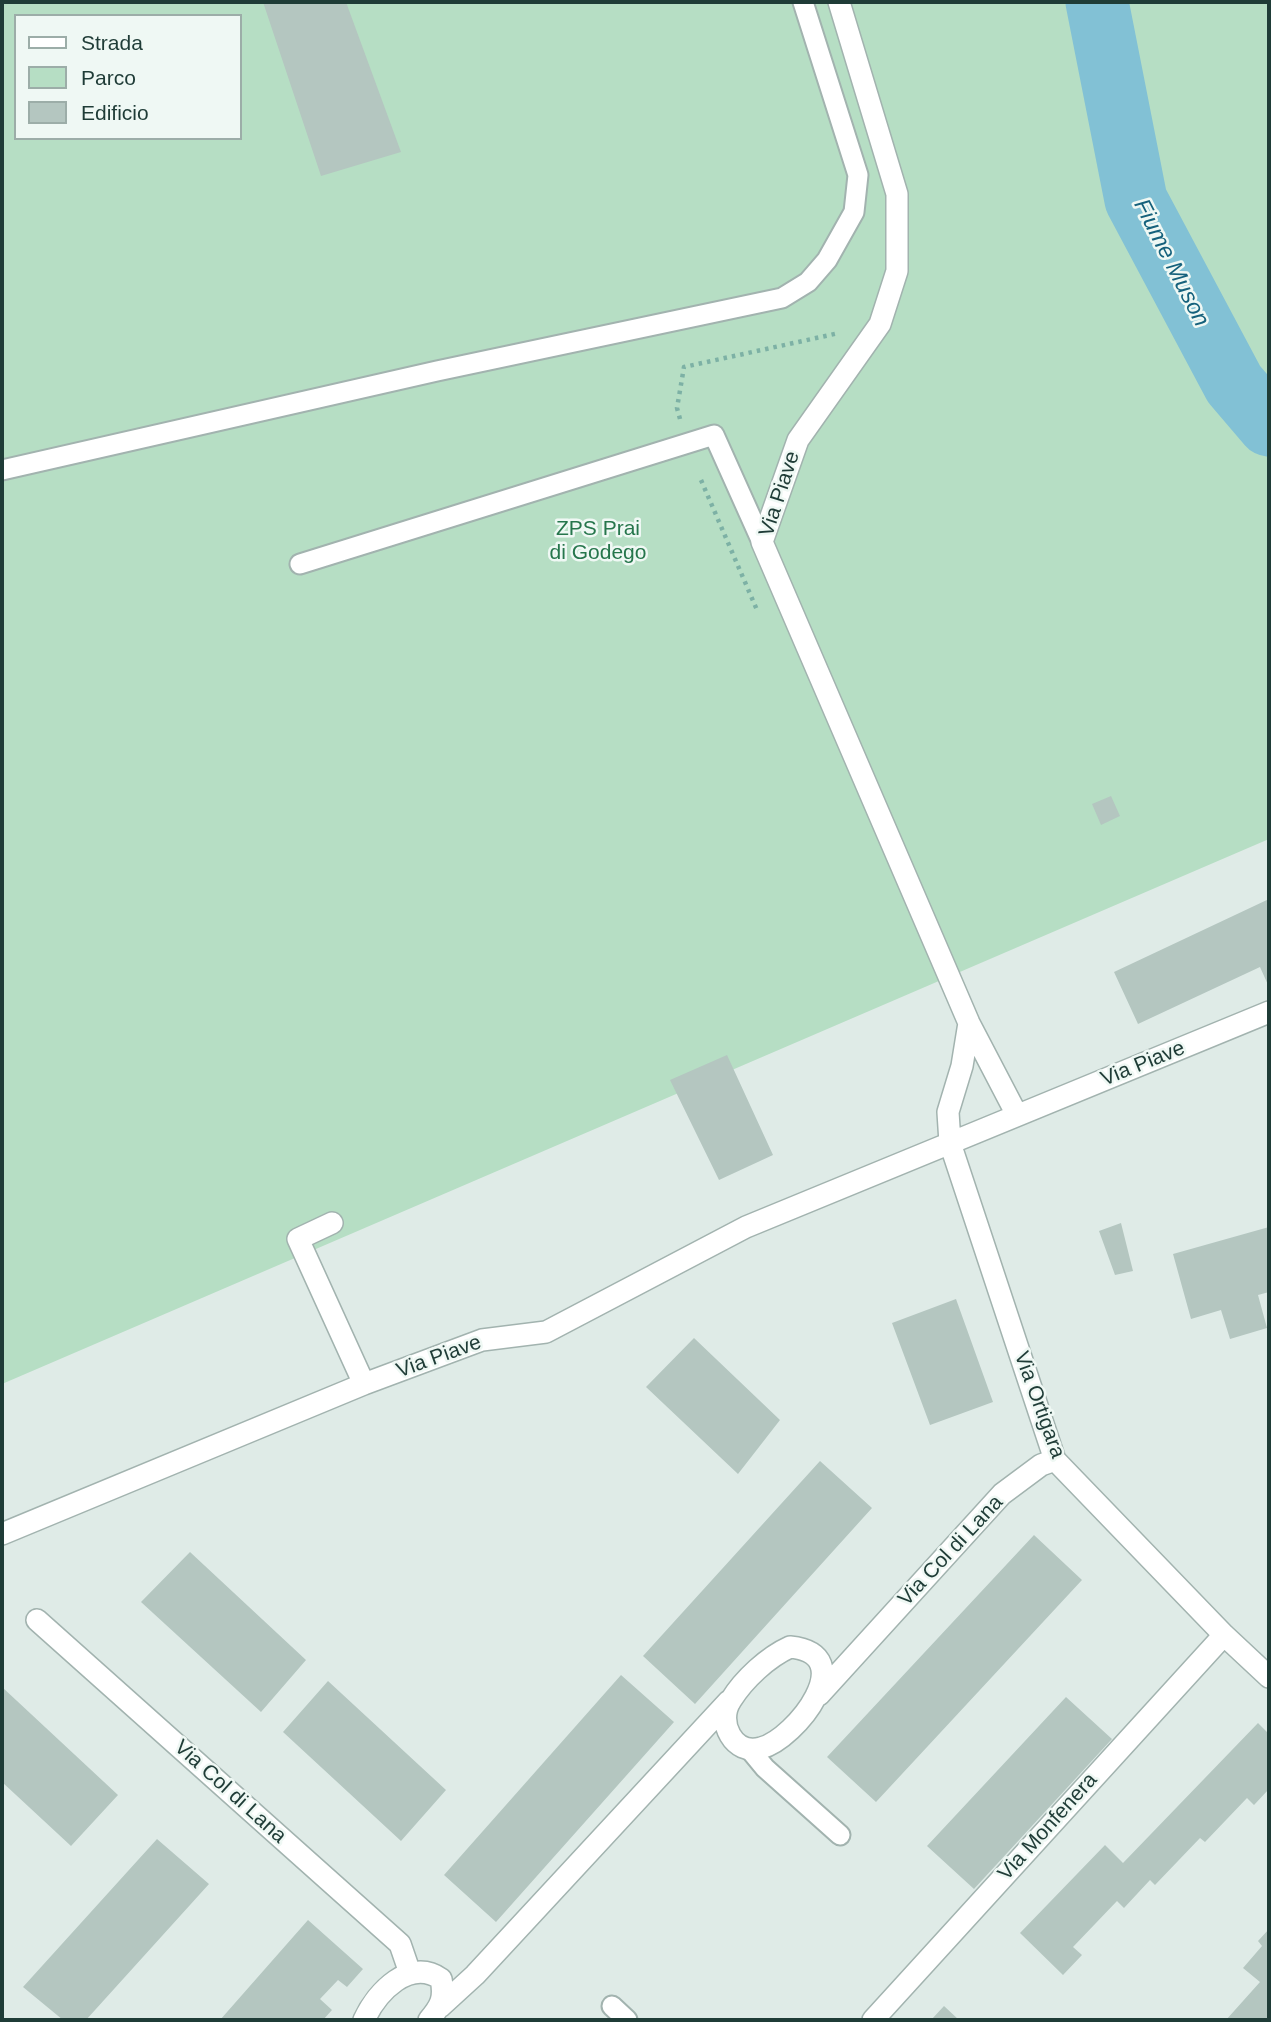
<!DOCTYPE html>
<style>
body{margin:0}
#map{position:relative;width:1271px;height:2022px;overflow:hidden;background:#dfebe7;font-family:Helvetica,sans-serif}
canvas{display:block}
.frame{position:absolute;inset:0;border:4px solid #1f3c37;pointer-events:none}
.legend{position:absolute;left:14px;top:14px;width:228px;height:126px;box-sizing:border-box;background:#eff8f4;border:2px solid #9cada8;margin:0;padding:9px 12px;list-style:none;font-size:21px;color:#1f3c37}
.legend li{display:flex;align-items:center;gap:14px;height:35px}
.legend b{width:35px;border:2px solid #9cada8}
</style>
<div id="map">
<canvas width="1271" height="2022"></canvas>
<div class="frame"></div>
<ul class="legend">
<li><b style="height:9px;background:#fff"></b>Strada</li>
<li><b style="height:19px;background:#b6dec4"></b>Parco</li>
<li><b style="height:19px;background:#b4c6c0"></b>Edificio</li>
</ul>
</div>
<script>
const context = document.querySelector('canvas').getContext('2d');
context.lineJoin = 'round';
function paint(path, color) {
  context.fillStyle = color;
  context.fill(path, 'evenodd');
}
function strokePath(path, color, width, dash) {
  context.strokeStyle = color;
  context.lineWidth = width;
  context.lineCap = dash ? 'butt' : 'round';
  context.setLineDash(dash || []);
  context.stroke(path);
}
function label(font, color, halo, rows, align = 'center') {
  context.font = font + ' Helvetica,sans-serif';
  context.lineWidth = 5;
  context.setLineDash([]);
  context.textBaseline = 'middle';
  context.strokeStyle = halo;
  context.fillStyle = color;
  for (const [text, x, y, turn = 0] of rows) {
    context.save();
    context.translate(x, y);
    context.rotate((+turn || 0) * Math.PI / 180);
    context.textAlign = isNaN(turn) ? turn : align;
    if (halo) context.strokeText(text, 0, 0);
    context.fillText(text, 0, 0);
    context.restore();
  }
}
paint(new Path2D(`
 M 2,2 L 1269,2 L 1269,839 L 2,1384 ZM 16,16 L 240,16 L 240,138 L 16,138 Z`), '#b6dec4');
strokePath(new Path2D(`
 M 1097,2 L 1136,200 L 1234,384 L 1269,425`), '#82c1d5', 63);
paint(new Path2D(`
 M 263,2 L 346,2 L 401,152 L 321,176 Z
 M 1111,796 L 1120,816 L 1101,825 L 1092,804 Z
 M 1269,899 L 1269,987 L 1260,967 L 1138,1024 L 1114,972 Z
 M 727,1055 L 773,1155 L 719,1180 L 670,1080 Z
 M 1121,1223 L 1133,1271 L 1115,1275 L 1099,1231 Z
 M 1269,1227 L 1269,1292 L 1258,1295 L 1267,1328 L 1230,1339 L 1221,1310 L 1191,1319 L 1173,1254 Z
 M 956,1299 L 993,1402 L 930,1425 L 892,1323 Z
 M 694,1338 L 780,1420 L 738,1474 L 646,1387 Z
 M 820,1461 L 872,1508 L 695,1704 L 643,1656 Z
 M 1034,1535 L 1082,1580 L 876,1802 L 827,1757 Z
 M 190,1552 L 306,1660 L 261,1712 L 141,1602 Z
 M 621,1675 L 674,1722 L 496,1922 L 444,1875 Z
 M 328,1681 L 446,1790 L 401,1841 L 283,1732 Z
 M 2,1687 L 118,1795 L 71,1846 L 2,1782 Z
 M 1066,1697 L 1112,1739 L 974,1889 L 927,1846 Z
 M 1258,1723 L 1269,1734 L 1269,1789 L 1254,1805 L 1247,1798 L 1205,1842 L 1200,1838 L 1155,1885 L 1150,1880 L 1124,1908 L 1117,1901 L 1073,1947 L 1082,1955 L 1063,1975 L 1020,1933 L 1105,1845 L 1123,1863 Z
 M 157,1839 L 209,1884 L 86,2020 L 63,2020 L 23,1987 Z
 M 308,1920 L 363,1969 L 347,1987 L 338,1980 L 320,1999 L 332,2010 L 323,2020 L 220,2020 Z
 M 1269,1929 L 1269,2020 L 1226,2020 L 1260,1982 L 1243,1968 L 1262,1946 L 1258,1941 Z
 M 944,2006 L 959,2020 L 931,2020 Z`), '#b4c6c0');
const service = new Path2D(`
 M 2,470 L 437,371 L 782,298 L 808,282 L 827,260 L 854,212 L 858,175 L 803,2
 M 300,564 L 714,435 L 762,542
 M 751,1751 L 765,1768 L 840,1835
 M 612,2006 L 627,2020`);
const minor = new Path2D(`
 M 839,2 L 897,194 L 897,271 L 880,324 L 798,440 L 762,542 L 969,1023 L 1017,1115
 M 969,1023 L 962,1066 L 948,1112 L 950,1143 L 1055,1460 L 1224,1635 L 1269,1677
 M 332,1223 L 298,1239 L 364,1384
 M 2,1534 L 364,1384 L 482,1340 L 546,1332 L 746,1227 L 1269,1012
 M 37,1620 L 400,1944 L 410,1973
 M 790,1647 C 862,1654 796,1739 761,1748 C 734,1756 716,1722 731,1700 C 744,1679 768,1657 790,1647 Z
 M 819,1695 L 1002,1494 L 1041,1465 L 1055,1460
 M 440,2007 L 475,1975 L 729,1701
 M 364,2020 C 377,1992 410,1957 441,1979 C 445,1998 441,2006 429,2020
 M 873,2020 L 1224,1635`);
strokePath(service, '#a2b3af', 23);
strokePath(minor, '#a2b3af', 24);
strokePath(new Path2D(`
 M 680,419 L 677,408 L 684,367 L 839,333
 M 701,480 L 757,610`), '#7db1a5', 4.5, [3.5, 5]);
strokePath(service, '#fff', 19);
strokePath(minor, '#fff', 21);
label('21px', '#1f3c37', '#eff8f4', [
 ["Via Piave",780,494,-72],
 ["Via Piave",1143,1064,-22],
 ["Via Piave",439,1357,-20],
 ["Via Ortigara",1039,1405,70],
 ["Via Col di Lana",951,1551,-47],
 ["Via Col di Lana",230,1792,42],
 ["Via Monfenera",1048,1827,-48]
]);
label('21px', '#26764c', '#eff8f4', [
 ["ZPS Prai",598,529],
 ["di Godego",598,553]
]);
label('italic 23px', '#15617c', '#eff8f4', [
 ["Fiume Muson",1171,263,63]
]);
</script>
